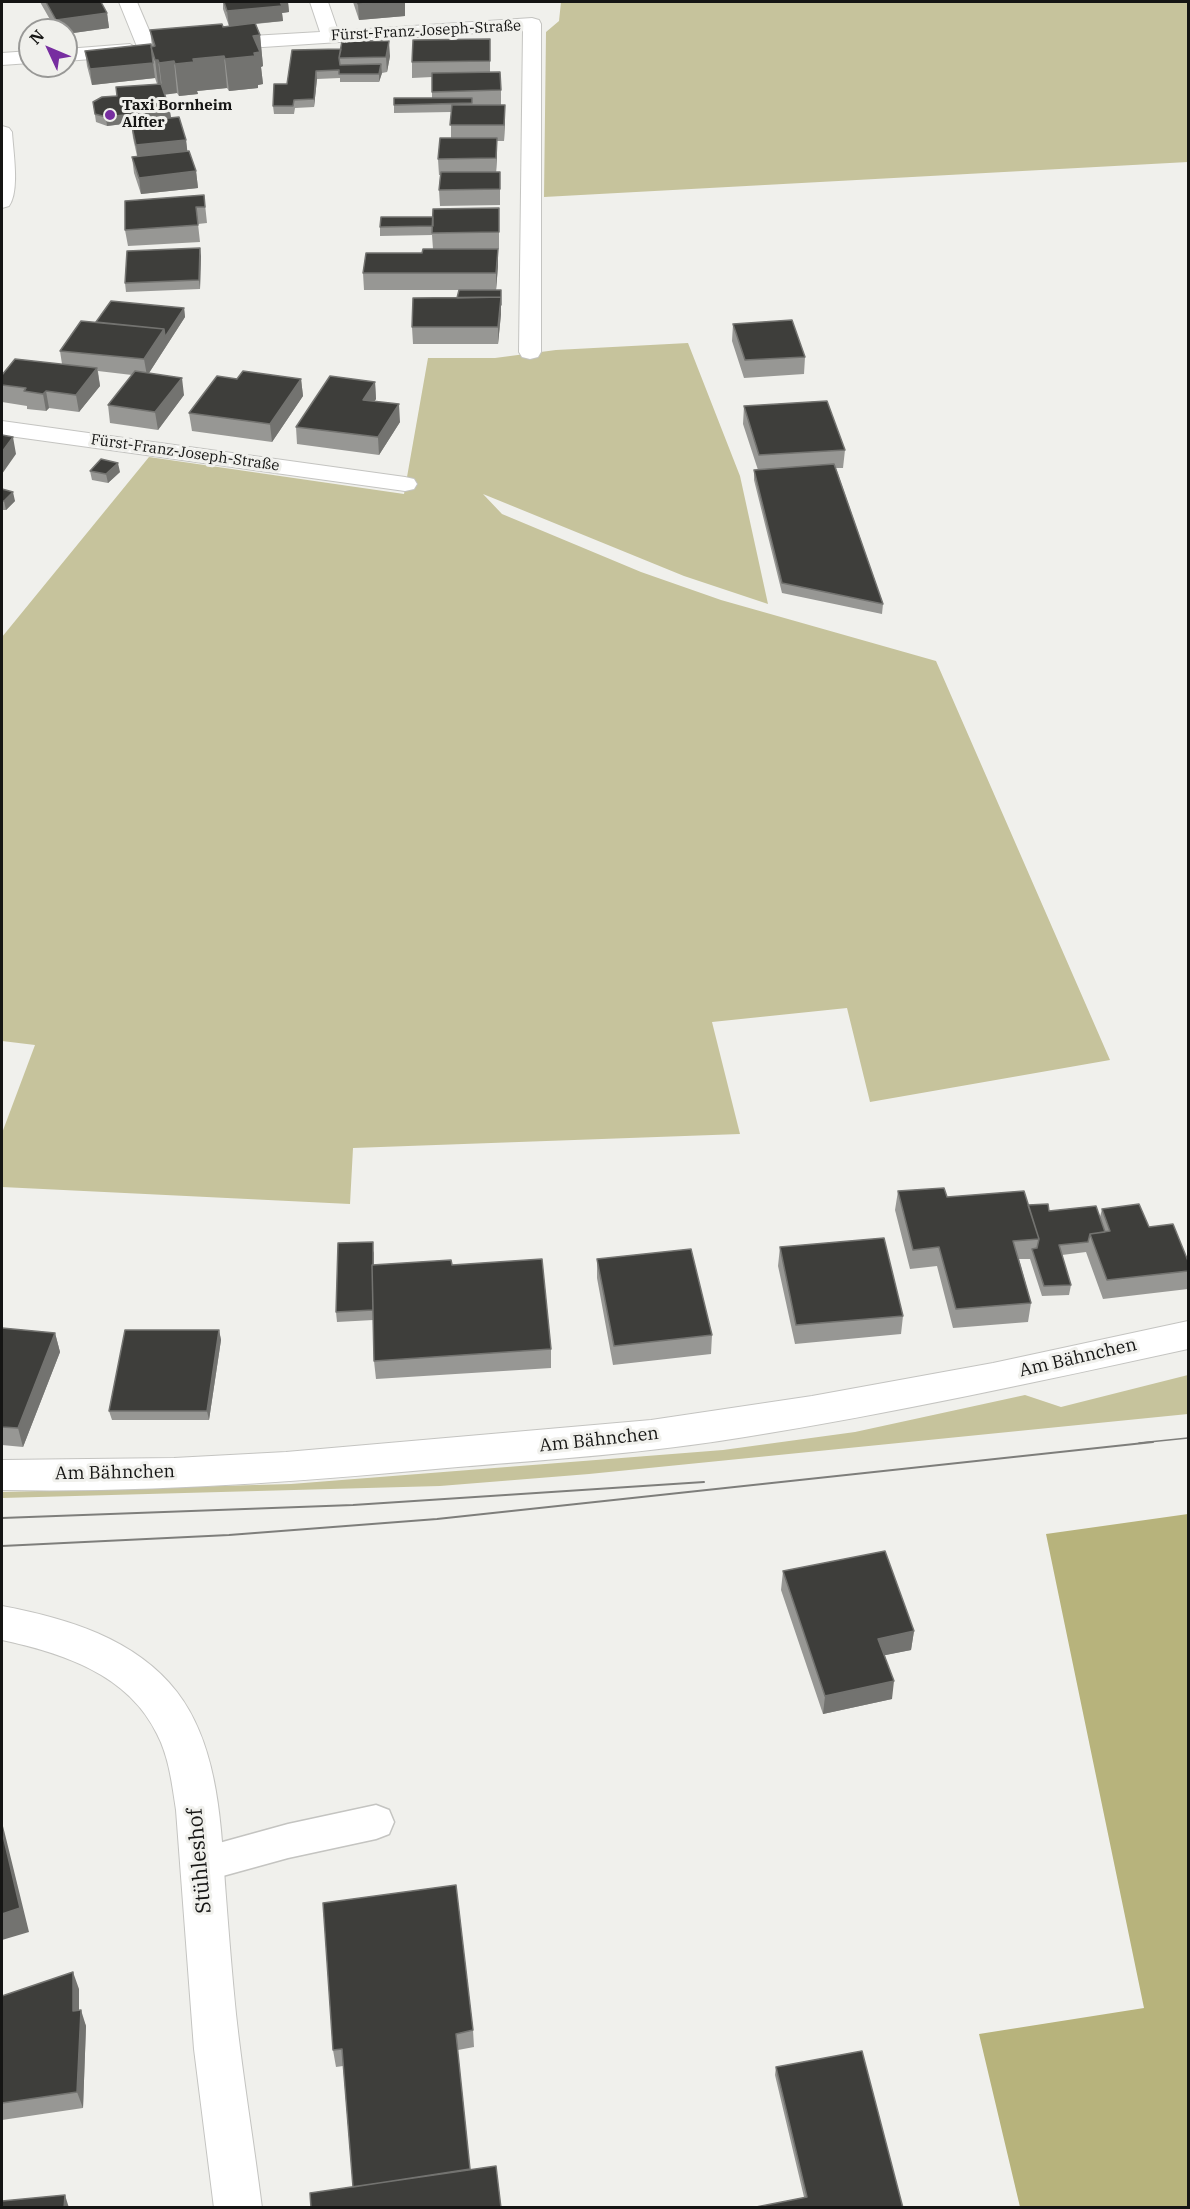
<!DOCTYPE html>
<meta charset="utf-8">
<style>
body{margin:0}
#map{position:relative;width:1190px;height:2209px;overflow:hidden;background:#f0f0ec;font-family:"IBM Plex Serif",serif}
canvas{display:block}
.frame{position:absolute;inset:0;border:3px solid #151514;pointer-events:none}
.north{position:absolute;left:18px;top:18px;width:60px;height:60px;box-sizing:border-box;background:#f0f0ec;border:2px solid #989896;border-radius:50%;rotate:314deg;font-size:16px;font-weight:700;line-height:24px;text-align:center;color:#151514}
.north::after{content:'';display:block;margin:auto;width:21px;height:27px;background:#772ea0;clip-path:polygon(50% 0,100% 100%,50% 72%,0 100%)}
</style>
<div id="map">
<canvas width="1190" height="2209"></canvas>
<div class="frame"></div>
<div class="north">N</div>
</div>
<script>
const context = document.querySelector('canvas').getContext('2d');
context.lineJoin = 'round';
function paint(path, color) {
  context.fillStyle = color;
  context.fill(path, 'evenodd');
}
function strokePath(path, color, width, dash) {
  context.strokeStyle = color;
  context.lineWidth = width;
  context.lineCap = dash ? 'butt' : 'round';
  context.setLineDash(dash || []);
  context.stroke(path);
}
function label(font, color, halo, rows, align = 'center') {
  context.font = font + ' "IBM Plex Serif",serif';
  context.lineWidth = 6;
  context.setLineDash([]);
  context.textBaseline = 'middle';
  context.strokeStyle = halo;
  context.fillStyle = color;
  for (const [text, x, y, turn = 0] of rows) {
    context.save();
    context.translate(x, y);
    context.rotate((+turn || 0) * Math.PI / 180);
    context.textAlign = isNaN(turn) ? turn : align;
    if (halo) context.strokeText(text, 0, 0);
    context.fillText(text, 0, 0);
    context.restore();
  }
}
paint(new Path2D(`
 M 561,2 L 1188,2 L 1188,162 L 544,197 L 546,32 L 559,21 Z
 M 688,343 L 740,476 L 768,604 L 684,576 L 483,494 L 502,514 L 641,572 L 721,600 L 936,661 L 1110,1060 L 870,1102 L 847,1008 L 712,1022 L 740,1134 L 353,1148 L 350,1204 L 2,1187 L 2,1133 L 35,1045 L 2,1041 L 2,637 L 149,457 L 404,494 L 428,358 L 495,358 L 556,350 Z
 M 1188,1375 L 1188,1414 L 589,1474 L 440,1486 L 2,1498 L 2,1492 L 291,1484 L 723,1450 L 855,1432 L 1025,1395 L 1061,1407 Z`), '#c6c39c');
paint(new Path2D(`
 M 1188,1514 L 1188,2207 L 1020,2207 L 979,2034 L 1144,2008 L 1046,1534 Z`), '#b7b37c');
const lane = new Path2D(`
 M 376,1805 L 389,1810 L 394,1822 L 389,1834 L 376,1839 L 288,1858 L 201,1882 L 188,1877 L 182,1865 L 188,1853 L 201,1848 L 288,1824 Z`);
const street = new Path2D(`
 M 119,2 L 137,2 L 157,49 L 155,53 L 148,55 L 139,50 L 137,54 L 130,56 L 66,61 L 66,49 L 130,44 L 138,49 Z
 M 310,2 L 328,2 L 338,31 L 532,18 L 539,20 L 541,24 L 541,352 L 538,357 L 530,359 L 522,357 L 519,352 L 523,30 L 217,50 L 210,48 L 208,44 L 210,40 L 217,38 L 320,32 Z
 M 30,51 L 30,63 L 2,65 L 2,53 Z
 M 2,421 L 405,477 L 414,479 L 417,484 L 414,489 L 405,491 L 2,435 Z
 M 1188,1321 L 1188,1349 C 1041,1381 894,1413 745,1437 C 650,1453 554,1459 458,1467 C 306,1481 154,1493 2,1490 L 2,1460 L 174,1458 L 286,1452 L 651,1420 L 812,1396 L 993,1363 Z`);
const secondary = new Path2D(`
 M 2,126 L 9,128 L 12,132 C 13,151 20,191 9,206 L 2,208 Z
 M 2,1606 C 66,1618 135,1638 177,1692 C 220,1748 221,1829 226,1897 C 229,1936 232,1975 236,2014 C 243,2079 254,2143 262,2208 L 214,2208 L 194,2049 L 176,1810 C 172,1784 169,1757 157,1734 C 128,1674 62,1653 2,1640 Z`);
strokePath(lane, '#c4c4c1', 3);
strokePath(street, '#c4c4c1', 2);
strokePath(secondary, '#c4c4c1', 2);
paint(lane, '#fff');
paint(street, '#fff');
paint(secondary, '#fff');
strokePath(new Path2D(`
 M 1139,1443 L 1188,1438`), '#7e7e7b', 1.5);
strokePath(new Path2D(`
 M 2,1518 L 353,1505 L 704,1482
 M 2,1546 L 229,1535 L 437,1519 L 1153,1442`), '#7e7e7b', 2);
paint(new Path2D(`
 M 40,2 L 101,2 L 107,13 L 109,28 L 66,34 L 66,30 L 56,30 Z
 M 223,2 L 288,2 L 289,12 L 282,13 L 283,21 L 256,24 L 260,35 L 263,66 L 261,67 L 263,84 L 258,85 L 258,88 L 229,91 L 227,88 L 197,91 L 198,94 L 179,96 L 177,93 L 165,94 L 171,118 L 186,140 L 187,151 L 196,171 L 198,188 L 141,194 L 134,173 L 132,157 L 137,156 L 133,138 L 131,123 L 107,126 L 96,122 L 93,102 L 157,84 L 155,78 L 92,85 L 87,66 L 85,51 L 152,46 L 150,30 L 229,26 L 223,9 Z
 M 353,2 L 405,2 L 405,16 L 359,20 Z
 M 490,39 L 490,72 L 501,90 L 501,105 L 505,105 L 504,141 L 497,141 L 496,172 L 500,188 L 500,205 L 440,206 L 439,190 L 440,175 L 439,175 L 438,159 L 451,138 L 451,112 L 394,113 L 394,98 L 432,98 L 432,77 L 412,78 L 412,62 Z
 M 292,50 L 390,56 L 387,72 L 382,73 L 379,82 L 340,82 L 340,78 L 317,79 L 314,107 L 295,108 L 294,114 L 274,114 L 273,106 L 287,84 Z
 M 204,195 L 207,223 L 198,224 L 200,242 L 128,246 L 125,230 Z
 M 499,224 L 499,249 L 482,249 L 498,266 L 496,290 L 501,290 L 501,314 L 498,344 L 413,344 L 412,327 L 457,298 L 459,290 L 364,290 L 363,273 L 433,249 L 432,235 L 380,236 L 380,227 Z
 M 201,256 L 200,289 L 126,292 L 125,283 Z
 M 184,308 L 185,317 L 149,373 L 184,395 L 158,430 L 110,423 L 108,405 L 132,375 L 98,371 L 100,386 L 79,412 L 49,408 L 46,411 L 27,409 L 27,406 L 2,402 L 2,375 L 62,364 L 60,351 L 96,322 Z
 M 733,324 L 805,357 L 804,374 L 744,378 L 732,341 Z
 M 237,379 L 301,379 L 303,396 L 272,442 L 192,431 L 189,413 Z
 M 375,382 L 376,399 L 374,401 L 400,422 L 379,455 L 297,444 L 296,427 Z
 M 744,406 L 845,450 L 843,468 L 836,468 L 883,604 L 882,614 L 782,593 L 754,480 L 754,470 L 758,470 L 743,424 Z
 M 90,471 L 120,472 L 108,483 L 92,480 Z
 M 2,489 L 15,501 L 6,510 L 2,510 Z
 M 898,1191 L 1100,1217 L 1102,1209 L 1149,1227 L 1188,1261 L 1188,1289 L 1103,1299 L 1086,1252 L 1062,1255 L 1071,1285 L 1069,1295 L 1042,1296 L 1030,1259 L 1019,1259 L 1031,1303 L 1028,1322 L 953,1328 L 937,1266 L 910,1269 L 895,1210 Z
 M 780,1247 L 903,1316 L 901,1334 L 795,1344 L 778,1266 Z
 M 374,1251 L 374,1265 L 452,1265 L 551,1349 L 551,1368 L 376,1379 L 374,1361 L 373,1320 L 337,1322 L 336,1312 Z
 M 597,1259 L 712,1335 L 711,1354 L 613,1365 L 597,1278 Z
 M 2,1328 L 55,1333 L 60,1352 L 23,1447 L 2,1445 Z
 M 219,1330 L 221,1340 L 209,1420 L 112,1420 L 109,1411 Z
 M 783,1571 L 914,1631 L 911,1650 L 885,1655 L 892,1699 L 823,1714 L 781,1590 Z
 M 79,1989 L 79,2010 L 86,2026 L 83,2108 L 2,2120 L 2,1996 Z
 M 473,2030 L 474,2047 L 458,2050 L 353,2187 L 343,2066 L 336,2067 L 333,2050 Z
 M 776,2067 L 903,2208 L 804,2197 L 775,2075 Z`), '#979794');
paint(new Path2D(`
 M 279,2 L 288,2 L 289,12 L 282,13 L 283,21 L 229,26 L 227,11 Z
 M 394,2 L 405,2 L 405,16 L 359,20 L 358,4 Z
 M 107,13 L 109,28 L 66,34 L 66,30 L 58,30 L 56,20 Z
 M 260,35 L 263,66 L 261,67 L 263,84 L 258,85 L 258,88 L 229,91 L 225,59 L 253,36 Z
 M 389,41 L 390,56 L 387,72 L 386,57 Z
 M 224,56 L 227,88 L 197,91 L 198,94 L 179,96 L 175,64 L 193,59 Z
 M 155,60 L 158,60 L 162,92 L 159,92 Z
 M 174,61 L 177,93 L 163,95 L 159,63 Z
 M 153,63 L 155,78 L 92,85 L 90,69 Z
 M 381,64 L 382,73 L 379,82 L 379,74 Z
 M 316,71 L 317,79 L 314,107 L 314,99 Z
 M 505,105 L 505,120 L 504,141 L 504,125 Z
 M 170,110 L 171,118 L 107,126 L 106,117 Z
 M 497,138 L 497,154 L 496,174 L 496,158 Z
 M 186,140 L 188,156 L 138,161 L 136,145 Z
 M 196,171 L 198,188 L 141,194 L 139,178 Z
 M 200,248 L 201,256 L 200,289 L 199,280 Z
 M 498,249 L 498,266 L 496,290 L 496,273 Z
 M 501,297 L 501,314 L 498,344 L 498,327 Z
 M 184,308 L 185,317 L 147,376 L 144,359 L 164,329 Z
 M 97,368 L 100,386 L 79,412 L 76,395 Z
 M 182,378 L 184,395 L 158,430 L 155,412 Z
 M 301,379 L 303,396 L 272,442 L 270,424 Z
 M 375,382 L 376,399 L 364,417 L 363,400 Z
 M 46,391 L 49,408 L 46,411 L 43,394 Z
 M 399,404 L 400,422 L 379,455 L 378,437 Z
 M 13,437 L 16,454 L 2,474 L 2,452 Z
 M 118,463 L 120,472 L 108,483 L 106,474 Z
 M 13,492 L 15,501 L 6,510 L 4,501 Z
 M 219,1330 L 221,1340 L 209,1420 L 207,1411 Z
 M 55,1333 L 60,1352 L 23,1447 L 18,1428 Z
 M 914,1631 L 911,1650 L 876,1657 L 878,1639 Z
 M 894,1681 L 892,1699 L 823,1714 L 825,1696 Z
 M 2,1822 L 29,1932 L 2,1940 Z
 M 73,1972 L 79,1989 L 79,2028 L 73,2011 Z
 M 81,2010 L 86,2026 L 83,2108 L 77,2092 Z
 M 65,2195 L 69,2208 L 64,2208 Z`), '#737370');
const building = new Path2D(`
 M 46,2 L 101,2 L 107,13 L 56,20 Z
 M 224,2 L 280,2 L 282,6 L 227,11 Z
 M 357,2 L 394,2 L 358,4 Z
 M 255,23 L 260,35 L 253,36 L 260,52 L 254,53 L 255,56 L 225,59 L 224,56 L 193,59 L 194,62 L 175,64 L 174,61 L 159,63 L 158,60 L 155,60 L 151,47 L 155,46 L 150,30 L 222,24 L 223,27 Z
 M 490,39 L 490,61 L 412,62 L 413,40 Z
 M 342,41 L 389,41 L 386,57 L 339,58 Z
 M 151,44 L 153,63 L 90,69 L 85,51 Z
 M 341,49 L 339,58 L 340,65 L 381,64 L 379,74 L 339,74 L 339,70 L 316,71 L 314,99 L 294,100 L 293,106 L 273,106 L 274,84 L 287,84 L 292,50 Z
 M 500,72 L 501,90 L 432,92 L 432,73 Z
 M 161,84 L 170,110 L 106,117 L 95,114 L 93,102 L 102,97 L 117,96 L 116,87 Z
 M 394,98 L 472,98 L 472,103 L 394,105 Z
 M 452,105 L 505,105 L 504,125 L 450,125 Z
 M 179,117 L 186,140 L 136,145 L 131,122 Z
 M 440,138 L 497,138 L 496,158 L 438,159 Z
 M 189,151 L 196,171 L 139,178 L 132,157 Z
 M 441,172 L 500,172 L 500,189 L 439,190 Z
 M 204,195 L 205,207 L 196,207 L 198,225 L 125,230 L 125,201 Z
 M 499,208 L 499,232 L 432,233 L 433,209 Z
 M 381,217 L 433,217 L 433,226 L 380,227 Z
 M 200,248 L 199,280 L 125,283 L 127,251 Z
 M 423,249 L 498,249 L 496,273 L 363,273 L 366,253 L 422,253 Z
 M 459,290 L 501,290 L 501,305 L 501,297 L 457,298 Z
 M 501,297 L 498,327 L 412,327 L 413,298 Z
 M 111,301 L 184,308 L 165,337 L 164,329 L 96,322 Z
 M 792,320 L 805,357 L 745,360 L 733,324 Z
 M 81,321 L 164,329 L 144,359 L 60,351 Z
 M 15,359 L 97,368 L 76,395 L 46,391 L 43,394 L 24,391 L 26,388 L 2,385 L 2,375 Z
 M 135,371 L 182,378 L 155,412 L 108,405 Z
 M 243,371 L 301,379 L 270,424 L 189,413 L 217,376 L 237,379 Z
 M 330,376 L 375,382 L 363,400 L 399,404 L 378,437 L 296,427 Z
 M 827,401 L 845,450 L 759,455 L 744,406 Z
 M 2,435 L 13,437 L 2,452 Z
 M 101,459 L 118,463 L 106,474 L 90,471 Z
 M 834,464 L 883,604 L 782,583 L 754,470 Z
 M 2,489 L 13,492 L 4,501 L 2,501 Z
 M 944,1188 L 947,1197 L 1024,1191 L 1039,1239 L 1013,1241 L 1031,1303 L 956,1309 L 939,1247 L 913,1250 L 898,1191 Z
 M 1048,1204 L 1049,1211 L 1096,1206 L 1105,1232 L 1090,1234 L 1088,1242 L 1059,1245 L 1071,1285 L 1044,1286 L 1032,1249 L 1037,1248 L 1039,1239 L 1028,1205 Z
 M 1139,1204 L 1149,1227 L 1173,1224 L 1188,1261 L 1188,1271 L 1107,1280 L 1090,1234 L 1110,1231 L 1102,1209 Z
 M 884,1238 L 903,1316 L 796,1325 L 780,1247 Z
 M 373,1242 L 373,1265 L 372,1265 L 373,1310 L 336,1312 L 338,1243 Z
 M 691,1249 L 712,1335 L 614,1346 L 597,1259 Z
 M 542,1259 L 551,1349 L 374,1361 L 372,1265 L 451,1260 L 452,1265 Z
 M 2,1328 L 55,1333 L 18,1428 L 2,1427 Z
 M 125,1330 L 219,1330 L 207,1411 L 109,1411 Z
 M 885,1551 L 914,1631 L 878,1639 L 894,1681 L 825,1696 L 783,1571 Z
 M 2,1831 L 20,1908 L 2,1914 Z
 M 456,1885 L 473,2030 L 456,2034 L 470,2169 L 353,2187 L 342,2049 L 333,2050 L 323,1903 Z
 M 73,1972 L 73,2011 L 81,2010 L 77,2092 L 2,2103 L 2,1996 Z
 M 862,2051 L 903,2208 L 751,2208 L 807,2197 L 776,2067 Z
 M 496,2166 L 501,2208 L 311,2208 L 310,2193 Z
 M 65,2195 L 64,2208 L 2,2208 L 2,2201 Z`);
paint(building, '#3e3e3b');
strokePath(building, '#737370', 1.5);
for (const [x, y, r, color] of [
 [110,115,6,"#772ea0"]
]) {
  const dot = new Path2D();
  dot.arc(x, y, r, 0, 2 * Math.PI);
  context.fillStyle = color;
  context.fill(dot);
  strokePath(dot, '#f0f0ec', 2);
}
label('15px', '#151514', '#f0f0ec', [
 ["Fürst-Franz-Joseph-Straße",426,31,-3],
 ["Fürst-Franz-Joseph-Straße",185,453,8]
]);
label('bold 15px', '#151514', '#f0f0ec', [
 ["Taxi Bornheim",122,106],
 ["Alfter",122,123]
], 'left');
label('18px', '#151514', '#f0f0ec', [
 ["Am Bähnchen",1078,1358,-13],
 ["Am Bähnchen",599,1440,-6],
 ["Am Bähnchen",115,1473,-1]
]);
label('21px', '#151514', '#f0f0ec', [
 ["Stühleshof",200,1861,-95]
]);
</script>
